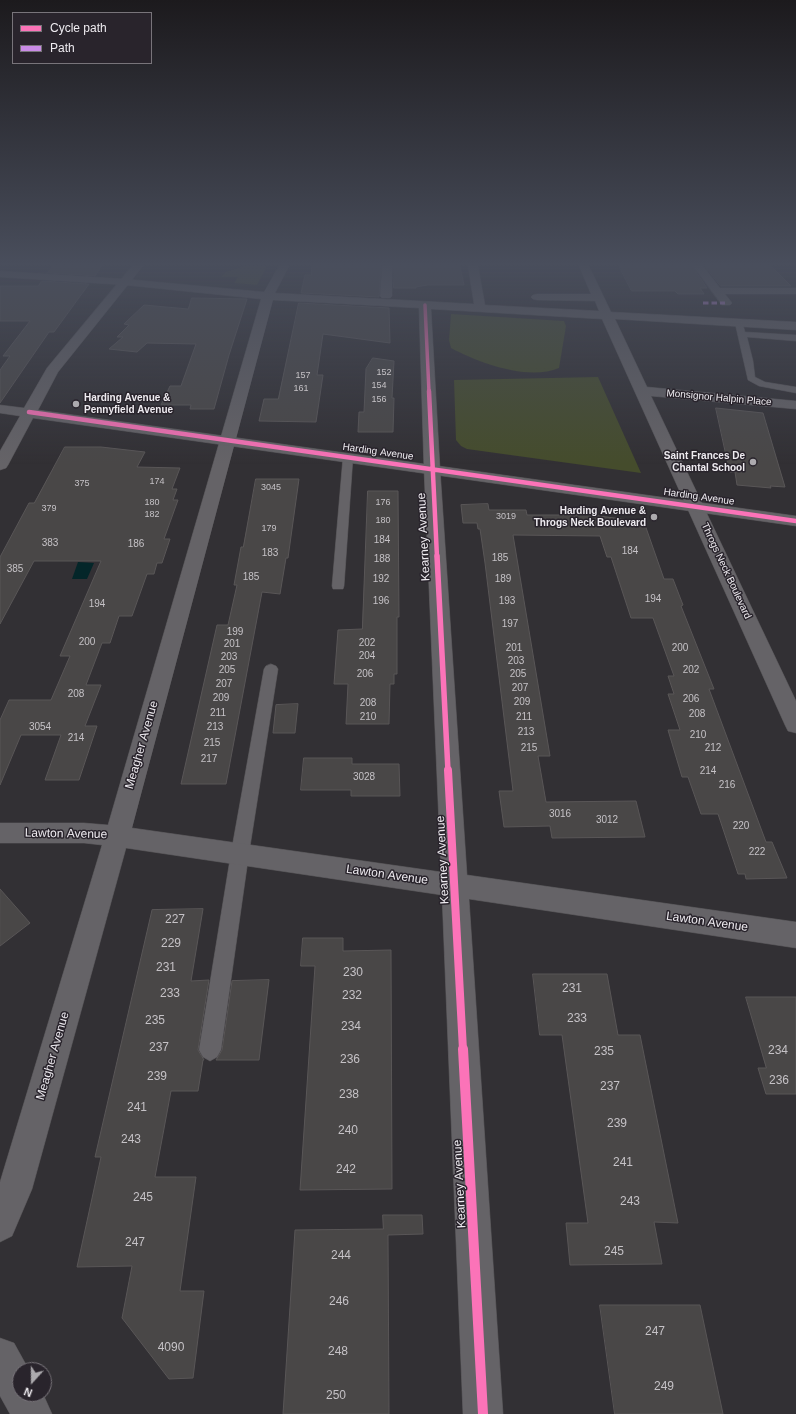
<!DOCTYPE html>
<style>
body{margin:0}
#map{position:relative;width:796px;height:1414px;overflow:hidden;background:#323034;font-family:Arial,sans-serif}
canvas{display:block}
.legend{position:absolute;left:12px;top:12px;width:140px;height:52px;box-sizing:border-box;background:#29242c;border:1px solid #78747a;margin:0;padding:5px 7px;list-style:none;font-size:12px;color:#eeebf0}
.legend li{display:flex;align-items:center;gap:8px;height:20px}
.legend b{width:20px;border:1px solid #78747a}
.north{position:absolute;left:12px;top:1362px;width:40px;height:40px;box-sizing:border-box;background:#29242c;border:1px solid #78747a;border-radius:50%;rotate:201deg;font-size:11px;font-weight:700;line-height:16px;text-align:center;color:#eeebf0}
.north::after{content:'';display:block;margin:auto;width:14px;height:18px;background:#acaaae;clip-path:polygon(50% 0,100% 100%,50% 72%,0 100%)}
</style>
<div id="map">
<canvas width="796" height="1414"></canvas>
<ul class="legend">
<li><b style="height:5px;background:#fb73b8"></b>Cycle path</li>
<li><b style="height:5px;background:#ca8be6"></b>Path</li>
</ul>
<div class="north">N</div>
</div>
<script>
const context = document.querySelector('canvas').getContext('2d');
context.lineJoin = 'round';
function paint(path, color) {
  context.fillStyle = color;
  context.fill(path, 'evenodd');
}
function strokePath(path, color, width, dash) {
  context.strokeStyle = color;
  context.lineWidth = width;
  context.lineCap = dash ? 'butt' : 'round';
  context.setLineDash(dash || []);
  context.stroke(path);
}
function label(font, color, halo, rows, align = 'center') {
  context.font = font + ' Arial,sans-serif';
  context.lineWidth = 3;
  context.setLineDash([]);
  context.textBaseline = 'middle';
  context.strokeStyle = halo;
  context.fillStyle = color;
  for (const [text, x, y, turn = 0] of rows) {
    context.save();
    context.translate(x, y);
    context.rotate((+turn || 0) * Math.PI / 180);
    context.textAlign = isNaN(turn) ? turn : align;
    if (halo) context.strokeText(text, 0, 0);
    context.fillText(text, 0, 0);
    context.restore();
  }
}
paint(new Path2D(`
 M 244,266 L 267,266 L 257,285 L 234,283 L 238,277 L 221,277 L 226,272 Z
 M 451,314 L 564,321 L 566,326 L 559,368 C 528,381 479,363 451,348 L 449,340 Z
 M 598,377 L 641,473 L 467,449 L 461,446 L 456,440 L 454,380 Z`), '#454c2c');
paint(new Path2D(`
 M 78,562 L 94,563 L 87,579 L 72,579 Z`), '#042629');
const building = new Path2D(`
 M 53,266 L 102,266 L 95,276 L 48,273 Z
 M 312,266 L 381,266 L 379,297 L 301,293 L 305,275 L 311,275 Z
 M 393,266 L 460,266 L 464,285 L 427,285 L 416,287 L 416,288 L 394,288 Z
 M 619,266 L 692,266 L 707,288 L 700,288 L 704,294 L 678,294 L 675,291 L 632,291 Z
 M 705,266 L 771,266 L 791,286 L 721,286 Z
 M 42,281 L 89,284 L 54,332 L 49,332 L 0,403 L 0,370 L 10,356 L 3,356 L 30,321 L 0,321 L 0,286 L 38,286 Z
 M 192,298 L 247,299 L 229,355 L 214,409 L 190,409 L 191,405 L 161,405 L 170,386 L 181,386 L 196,344 L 147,343 L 137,352 L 109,349 L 123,337 L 117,337 L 129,325 L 124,324 L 144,305 L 188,309 Z
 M 299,303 L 389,308 L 390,343 L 323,334 L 317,375 L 323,375 L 316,422 L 259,421 L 264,399 L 278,399 Z
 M 373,358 L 394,361 L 392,398 L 394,398 L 393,432 L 358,432 L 359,412 L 364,412 L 366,369 Z
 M 716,408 L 763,413 L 785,487 L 770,486 L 771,488 L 737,485 L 735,472 L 730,472 Z
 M 65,447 L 101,447 L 145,452 L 137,467 L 180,468 L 172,489 L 177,489 L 173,500 L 178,500 L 164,539 L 170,539 L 162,563 L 157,563 L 154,574 L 147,574 L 132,616 L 119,616 L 110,643 L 102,643 L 86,685 L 101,685 L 85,726 L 97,726 L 79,780 L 45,780 L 61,735 L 21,735 L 0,785 L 0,720 L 9,700 L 51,700 L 70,656 L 60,656 L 101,561 L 34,561 L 0,624 L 0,557 L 29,503 L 34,503 Z
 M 256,479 L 299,479 L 288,558 L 286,558 L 280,594 L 262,592 L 226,784 L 181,784 L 217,625 L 228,625 L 237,585 L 234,585 L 241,547 L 243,547 Z
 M 368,491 L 398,491 L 399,617 L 397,617 L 397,674 L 394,674 L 394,684 L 390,684 L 389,724 L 346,724 L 348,684 L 334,684 L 338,630 L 362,629 Z
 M 488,504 L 489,510 L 526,510 L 527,515 L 577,515 L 577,513 L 644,522 L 664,579 L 673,579 L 683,605 L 681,606 L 714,689 L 709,689 L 766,842 L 772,842 L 787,878 L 746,879 L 745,874 L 738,874 L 718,814 L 701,814 L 688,777 L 682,777 L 668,730 L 680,730 L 668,694 L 674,694 L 668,676 L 674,676 L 653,618 L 631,618 L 611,557 L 607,557 L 600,536 L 513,535 L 550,756 L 538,756 L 546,802 L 636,801 L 645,837 L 552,838 L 550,826 L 504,827 L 499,791 L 513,791 L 485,563 L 480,529 L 478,529 L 477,523 L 463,523 L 461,505 Z
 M 298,704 L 295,733 L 273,733 L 276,705 Z
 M 304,758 L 352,758 L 352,764 L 399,764 L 400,796 L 351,796 L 351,790 L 301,790 Z
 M 0,889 L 30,923 L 0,946 Z
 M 203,909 L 191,981 L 209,980 L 198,1050 L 204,1060 L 203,1060 L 198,1091 L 171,1091 L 155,1177 L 196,1177 L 180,1291 L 204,1291 L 193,1378 L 169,1379 L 122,1318 L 132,1266 L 77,1267 L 101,1157 L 95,1157 L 152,910 Z
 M 303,938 L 343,938 L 343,951 L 391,950 L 392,1189 L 300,1190 L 315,966 L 301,966 Z
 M 533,974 L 607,974 L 618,1035 L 640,1035 L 678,1223 L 654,1222 L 662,1264 L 570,1265 L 566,1223 L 588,1223 L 562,1035 L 540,1035 Z
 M 269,980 L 259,1060 L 216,1060 L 222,1050 L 232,981 Z
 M 746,997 L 796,997 L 796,1094 L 766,1094 L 758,1068 L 766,1068 Z
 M 383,1215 L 422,1215 L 423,1234 L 388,1235 L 389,1414 L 283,1414 L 295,1230 L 383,1229 Z
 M 600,1305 L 700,1305 L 723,1414 L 615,1414 Z`);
paint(building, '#494747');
strokePath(building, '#595657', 1);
const service = new Path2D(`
 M 736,321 L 742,321 L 745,332 L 796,335 L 796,341 L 747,337 L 753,361 L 755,377 L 765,382 L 796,387 L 796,393 L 759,386 L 748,380 L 735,323 Z
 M 348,454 L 353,457 L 344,586 L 343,589 L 333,589 L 332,586 L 343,457 Z
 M 271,664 L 276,666 L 278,669 L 249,853 L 221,1050 L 217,1057 L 210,1061 L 203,1057 L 199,1050 L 231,853 L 264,669 L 266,666 Z`);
const minor = new Path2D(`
 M 279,266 L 289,266 L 275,293 L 474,304 L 468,266 L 478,266 L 485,305 L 599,311 L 595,301 L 537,300 L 533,299 L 531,297 L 533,295 L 537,294 L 591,294 L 579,266 L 589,266 L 611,312 L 796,322 L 796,330 L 615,319 L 647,387 L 796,401 L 796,409 L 651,396 L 796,701 L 796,733 L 788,731 L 785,725 L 602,319 L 431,309 L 440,469 L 467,875 L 796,922 L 796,948 L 469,899 L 503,1414 L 463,1414 L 442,895 L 126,848 L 32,1189 L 12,1236 L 0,1242 L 0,1182 L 102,845 L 84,843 L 0,843 L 0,823 L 84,823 L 108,825 L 261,299 L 125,285 L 0,277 L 0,271 L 125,279 L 264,292 ZM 273,300 L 419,308 L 424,469 L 441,872 L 132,828 Z
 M 382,266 L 392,266 L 392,296 L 390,298 L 382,298 L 380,296 Z
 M 693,266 L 703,266 L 720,288 L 796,288 L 796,294 L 725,294 L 732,303 L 730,305 L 722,305 Z`);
const tertiary = new Path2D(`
 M 132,266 L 143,266 L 58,372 L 38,410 L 796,516 L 796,526 L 33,418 L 8,465 L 6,468 L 0,470 L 0,451 L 20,416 L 0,413 L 0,405 L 24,408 L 47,368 Z`);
const secondary = new Path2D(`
 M 0,1338 L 14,1343 L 29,1370 L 20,1370 L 20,1394 L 43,1394 L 52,1414 L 10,1414 L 0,1396 Z`);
strokePath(service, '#514f52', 1);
strokePath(minor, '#514f52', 1);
strokePath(tertiary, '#514f52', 1);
strokePath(secondary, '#514f52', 1);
paint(service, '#656367');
paint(minor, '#656367');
paint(tertiary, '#656367');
paint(secondary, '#656367');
strokePath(new Path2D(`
 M 703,303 L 725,303`), '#ca8be6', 3, [5.5, 3]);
strokePath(new Path2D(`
 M 425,305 L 429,392`), '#fb73b8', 3.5);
strokePath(new Path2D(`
 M 429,391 L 437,557
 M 29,412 L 796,521`), '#fb73b8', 4.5);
strokePath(new Path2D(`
 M 437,556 L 448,771`), '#fb73b8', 5.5);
strokePath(new Path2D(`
 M 448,770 L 463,1050`), '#fb73b8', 8);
strokePath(new Path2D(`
 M 463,1049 L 483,1414`), '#fb73b8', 10);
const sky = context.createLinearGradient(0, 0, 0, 464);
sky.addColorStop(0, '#1c1a1d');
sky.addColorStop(0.57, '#494e5c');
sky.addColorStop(1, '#494e5c00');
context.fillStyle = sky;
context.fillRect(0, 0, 796, 464);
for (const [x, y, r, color] of [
 [76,404,4,"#acaaae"],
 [753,462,4,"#acaaae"],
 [654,517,4,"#acaaae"]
]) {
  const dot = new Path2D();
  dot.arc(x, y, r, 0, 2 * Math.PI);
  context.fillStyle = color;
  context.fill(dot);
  strokePath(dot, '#29242c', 1.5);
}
label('9px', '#c5c2c6', null, [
 ["152",384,373],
 ["157",303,376],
 ["154",379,386],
 ["161",301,389],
 ["156",379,400],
 ["174",157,482],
 ["375",82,484],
 ["3045",271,488],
 ["180",152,503],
 ["176",383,503],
 ["379",49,509],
 ["182",152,515],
 ["3019",506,517],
 ["180",383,521],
 ["179",269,529]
]);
label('bold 10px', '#eeebf0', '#29242c', [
 ["Harding Avenue &",84,398,"left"],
 ["Pennyfield Avenue",84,410,"left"],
 ["Saint Frances De",745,456],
 ["Chantal School",745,468],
 ["Harding Avenue &",646,511],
 ["Throgs Neck Boulevard",646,523]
], 'right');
label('10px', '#eeebf0', '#29242c', [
 ["Monsignor Halpin Place",719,398,5],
 ["Harding Avenue",378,452,8],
 ["Harding Avenue",699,497,8],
 ["Throgs Neck Boulevard",726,571,65]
]);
label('10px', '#c5c2c6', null, [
 ["184",382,540],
 ["383",50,543],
 ["186",136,544],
 ["184",630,551],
 ["183",270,553],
 ["185",500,558],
 ["188",382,559],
 ["385",15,569],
 ["185",251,577],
 ["192",381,579],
 ["189",503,579],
 ["194",653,599],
 ["196",381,601],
 ["193",507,601],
 ["194",97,604],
 ["197",510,624],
 ["199",235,632],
 ["200",87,642],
 ["202",367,643],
 ["201",232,644],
 ["201",514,648],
 ["200",680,648],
 ["204",367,656],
 ["203",229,657],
 ["203",516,661],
 ["205",227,670],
 ["202",691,670],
 ["206",365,674],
 ["205",518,674],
 ["207",224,684],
 ["207",520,688],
 ["208",76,694],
 ["209",221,698],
 ["206",691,699],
 ["209",522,702],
 ["208",368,703],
 ["211",218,713],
 ["208",697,714],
 ["210",368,717],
 ["211",524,717],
 ["3054",40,727],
 ["213",215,727],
 ["213",526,732],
 ["210",698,735],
 ["214",76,738],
 ["215",212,743],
 ["215",529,748],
 ["212",713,748],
 ["217",209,759],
 ["214",708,771],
 ["3028",364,777],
 ["216",727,785],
 ["3016",560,814],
 ["3012",607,820],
 ["220",741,826],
 ["222",757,852]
]);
label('12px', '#eeebf0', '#29242c', [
 ["Kearney Avenue",424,537,-93],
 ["Meagher Avenue",142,745,-74],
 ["Lawton Avenue",66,834,1],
 ["Kearney Avenue",443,860,-93],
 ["Lawton Avenue",387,875,8],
 ["Lawton Avenue",707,922,8],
 ["Meagher Avenue",53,1056,-74],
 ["Kearney Avenue",460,1184,-93]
]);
label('12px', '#c5c2c6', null, [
 ["227",175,920],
 ["229",171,944],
 ["231",166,968],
 ["230",353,973],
 ["231",572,989],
 ["233",170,994],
 ["232",352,996],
 ["233",577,1019],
 ["235",155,1021],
 ["234",351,1027],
 ["237",159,1048],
 ["234",778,1051],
 ["235",604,1052],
 ["236",350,1060],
 ["239",157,1077],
 ["236",779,1081],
 ["237",610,1087],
 ["238",349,1095],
 ["241",137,1108],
 ["239",617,1124],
 ["240",348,1131],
 ["243",131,1140],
 ["241",623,1163],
 ["242",346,1170],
 ["245",143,1198],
 ["243",630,1202],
 ["247",135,1243],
 ["245",614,1252],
 ["244",341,1256],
 ["246",339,1302],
 ["247",655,1332],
 ["4090",171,1348],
 ["248",338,1352],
 ["249",664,1387],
 ["250",336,1396]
]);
</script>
